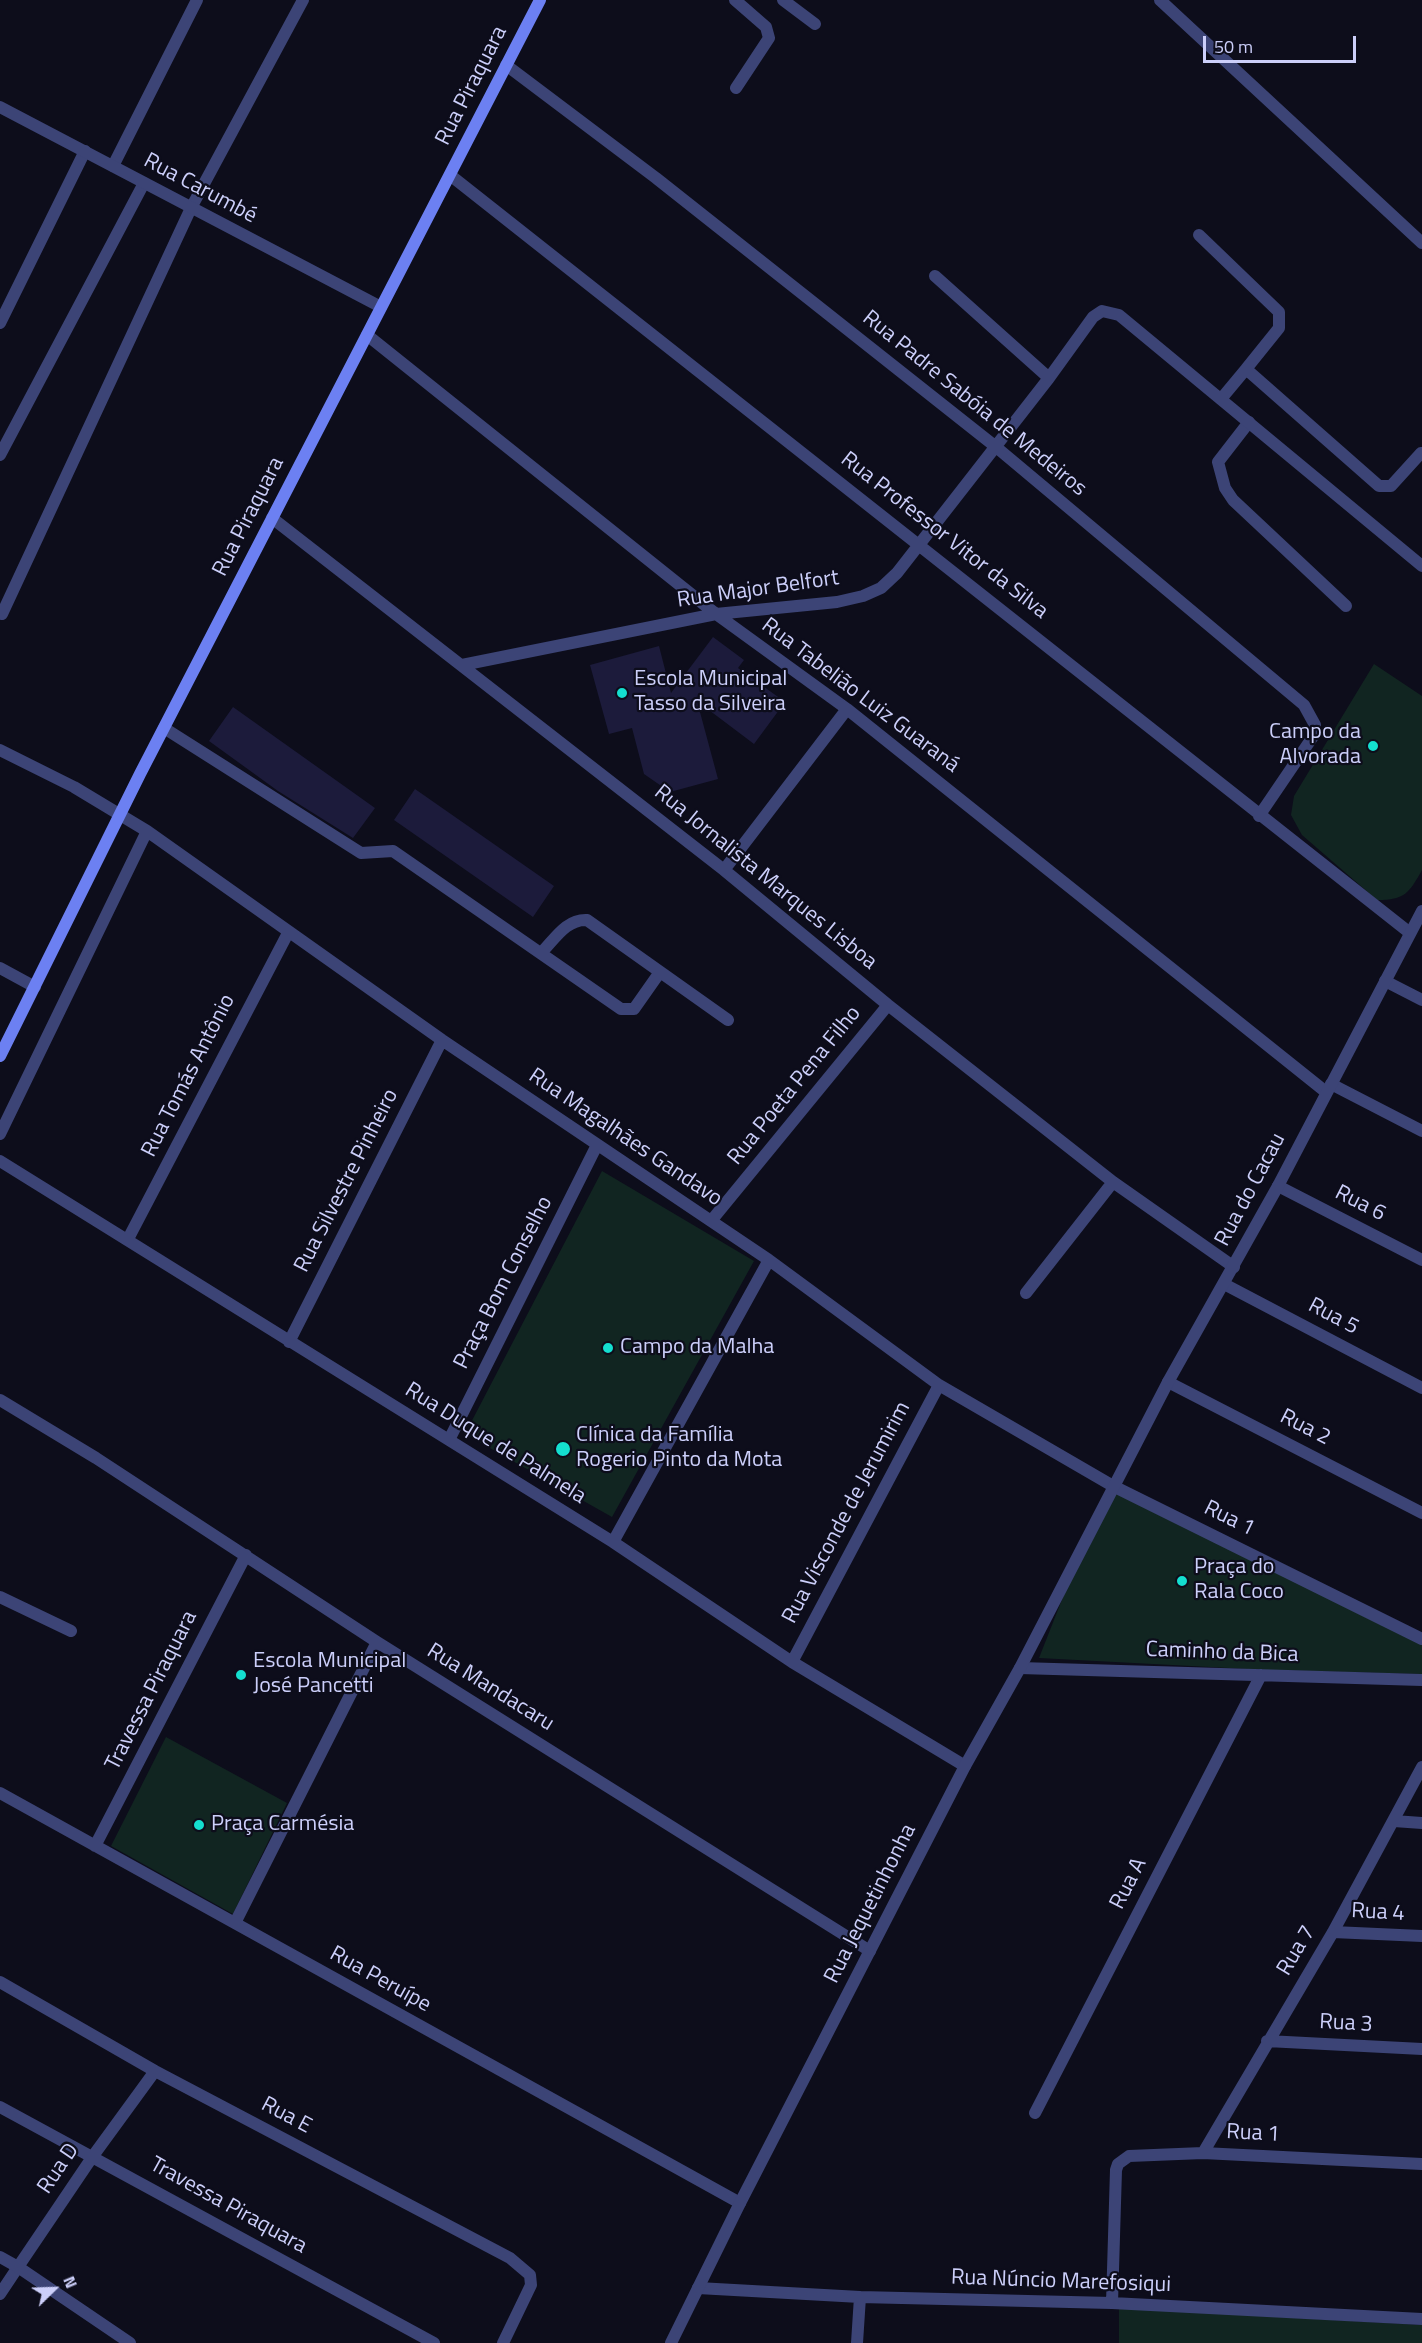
<!DOCTYPE html>
<meta charset="utf-8">
<style>
body{margin:0}
#map{position:relative;width:1422px;height:2343px;overflow:hidden;background:#0d0d1b;font-family:"Titillium Web",sans-serif}
canvas{display:block}
.north{position:absolute;left:24px;top:2259px;width:60px;height:60px;-webkit-text-stroke:4px #0d0d1b;paint-order:stroke;rotate:67deg;font-size:16px;font-weight:700;line-height:24px;text-align:center;color:#cccffa}
.north::after{content:'';display:block;margin:auto;width:21px;height:27px;background:#cccffa;clip-path:polygon(50% 0,100% 100%,50% 72%,0 100%)}
.scale{position:absolute;left:1203px;top:36px;width:153px;height:27px;box-sizing:border-box;border:3px solid #cccffa;border-top:0;padding-left:8px;font-size:18px;line-height:21px;white-space:nowrap;color:#cccffa;-webkit-text-stroke:4px #0d0d1b;paint-order:stroke}
</style>
<div id="map">
<canvas width="1422" height="2343"></canvas>
<div class="north">N</div>
<div class="scale">50 m</div>
</div>
<script>
const context = document.querySelector('canvas').getContext('2d');
context.lineJoin = 'round';
function paint(path, color) {
  context.fillStyle = color;
  context.fill(path, 'evenodd');
}
function strokePath(path, color, width, dash) {
  context.strokeStyle = color;
  context.lineWidth = width;
  context.lineCap = dash ? 'butt' : 'round';
  context.setLineDash(dash || []);
  context.stroke(path);
}
function label(font, color, halo, rows, align = 'center') {
  context.font = font + ' "Titillium Web",sans-serif';
  context.lineWidth = 4.5;
  context.setLineDash([]);
  context.textBaseline = 'middle';
  context.strokeStyle = halo;
  context.fillStyle = color;
  for (const [text, x, y, turn = 0] of rows) {
    context.save();
    context.translate(x, y);
    context.rotate((+turn || 0) * Math.PI / 180);
    context.textAlign = isNaN(turn) ? turn : align;
    if (halo) context.strokeText(text, 0, 0);
    context.fillText(text, 0, 0);
    context.restore();
  }
}
paint(new Path2D(`
 M 1374,664 L 1422,696 L 1422,870 C 1409,893 1405,900 1377,900 L 1302,835 L 1291,815 L 1294,796 Z
 M 602,1171 L 754,1261 L 612,1517 L 465,1434 Z
 M 1116,1493 L 1422,1645 L 1422,1674 L 1267,1670 L 1039,1658 L 1065,1592 Z
 M 166,1737 L 287,1803 L 233,1914 L 111,1846 Z
 M 1119,2308 L 1422,2325 L 1422,2343 L 1119,2343 Z`), '#112521');
paint(new Path2D(`
 M 713,637 L 744,660 L 738,668 L 785,702 L 754,744 L 697,701 L 718,779 L 670,792 L 644,774 L 632,728 L 609,734 L 590,665 L 659,646 L 671,693 Z
 M 233,707 L 375,808 L 353,838 L 278,791 L 209,741 Z
 M 415,789 L 554,886 L 533,917 L 394,820 Z`), '#1c1b3b');
strokePath(new Path2D(`
 M 735,0 L 766,27 L 769,38 L 736,88
 M 783,0 L 815,24
 M 1249,422 L 1218,462 L 1225,488 L 1233,500 L 1346,606
 M 164,728 L 361,853 L 393,851 L 621,1009 L 634,1009 L 660,972
 M 541,953 C 555,939 566,919 587,920 L 728,1020
 M 0,2294 L 18,2267`), '#3c4476', 12);
strokePath(new Path2D(`
 M 1160,0 L 1422,243
 M 506,65 L 656,178 L 996,447 L 1304,705 L 1315,725 L 1314,735 L 1259,816
 M 113,166 L 197,0
 M 450,175 L 1410,933
 M 1199,235 L 1279,312 L 1279,328 L 1246,369
 M 935,276 L 1049,378 L 1093,317 L 1102,311 L 1119,315 L 1422,566
 M 0,323 L 85,151
 M 367,335 L 716,614 L 847,709 L 1326,1092
 M 1221,399 L 1246,369 L 1379,486 L 1391,486 L 1421,453
 M 0,455 L 144,183
 M 272,518 L 724,870 L 888,1005 L 1113,1182 L 1234,1267
 M 2,614 L 191,208 L 303,0
 M 462,665 L 716,614 L 837,602 L 863,596 L 881,588 L 897,573 L 1049,378
 M 0,750 L 74,787 L 147,831 L 442,1040 L 769,1260 L 939,1385 L 1113,1486 L 1422,1639
 M 724,870 L 847,709
 M 0,968 L 35,987
 M 1385,981 L 1422,1000
 M 1331,1084 L 1422,1131
 M 0,1134 L 147,831
 M 0,1161 L 613,1542 L 792,1662 L 965,1766
 M 1278,1186 L 1422,1260
 M 711,1221 L 888,1005
 M 128,1239 L 288,933
 M 1224,1284 L 1422,1388
 M 1026,1293 L 1113,1182
 M 289,1342 L 442,1040
 M 1168,1382 L 1422,1513
 M 0,1400 L 96,1458 L 377,1642 L 870,1951
 M 449,1440 L 597,1145
 M 613,1542 L 769,1260
 M 0,1597 L 71,1631
 M 792,1662 L 939,1385
 M 1020,1668 L 1422,1680
 M 0,1793 L 740,2203
 M 1394,1821 L 1422,1823
 M 95,1846 L 246,1555
 M 235,1923 L 377,1642
 M 1333,1932 L 1422,1936
 M 0,1982 L 155,2071 L 510,2258 L 530,2275 L 531,2285 L 503,2343
 M 1267,2041 L 1422,2049
 M 0,2107 L 434,2343
 M 1035,2113 L 1261,1675
 M 1203,2153 L 1333,1932 L 1422,1767
 M 0,2257 L 18,2267 L 130,2343
 M 18,2267 L 93,2156 L 155,2071
 M 698,2288 L 860,2297 L 1112,2303 L 1422,2319
 M 1112,2303 L 1116,2170 L 1118,2164 L 1129,2156 L 1203,2153 L 1422,2164
 M 857,2343 L 860,2297`), '#3c4476', 12);
strokePath(new Path2D(`
 M 0,107 L 381,307
 M 671,2343 L 740,2203 L 965,1766 L 1020,1668 L 1168,1382 L 1278,1186 L 1422,911`), '#3c4476', 12);
strokePath(new Path2D(`
 M 0,1056 L 140,774 L 540,0`), '#6c80f2', 12);
for (const [x, y, r, color] of [
 [622,693,6,"#14decf"],
 [1373,746,6,"#14decf"],
 [608,1348,6,"#14decf"],
 [563,1449,8,"#14decf"],
 [1182,1581,6,"#14decf"],
 [241,1675,6,"#14decf"],
 [199,1825,6,"#14decf"]
]) {
  const dot = new Path2D();
  dot.arc(x, y, r, 0, 2 * Math.PI);
  context.fillStyle = color;
  context.fill(dot);
  strokePath(dot, '#0d0d1b', 2);
}
label('22px', '#cccffa', '#0d0d1b', [
 ["Rua Piraquara",472,86,-63],
 ["Rua Carumbé",200,189,28],
 ["Rua Padre Sabóia de Medeiros",974,404,39],
 ["Rua Piraquara",249,517,-63],
 ["Rua Professor Vitor da Silva",944,536,38],
 ["Rua Major Belfort",758,590,-8],
 ["Rua Tabelião Luiz Guaraná",860,696,37],
 ["Rua Jornalista Marques Lisboa",765,878,39],
 ["Rua Tomás Antônio",189,1076,-63],
 ["Rua Poeta Pena Filho",795,1086,-51],
 ["Rua Magalhães Gandavo",625,1138,34],
 ["Rua Silvestre Pinheiro",347,1181,-63],
 ["Rua do Cacau",1251,1190,-62],
 ["Rua 6",1360,1204,27],
 ["Praça Bom Conselho",504,1283,-63],
 ["Rua 5",1333,1317,28],
 ["Rua 2",1305,1428,27],
 ["Rua Duque de Palmela",495,1444,32],
 ["Rua Visconde de Jerumirim",847,1513,-62],
 ["Rua 1",1229,1519,26],
 ["Caminho da Bica",1222,1653,2],
 ["Rua Mandacaru",490,1688,32],
 ["Travessa Piraquara",152,1691,-63],
 ["Rua A",1129,1884,-63],
 ["Rua Jequetinhonha",871,1904,-63],
 ["Rua 4",1378,1913,3],
 ["Rua 7",1297,1951,-59],
 ["Rua Peruípe",380,1980,29],
 ["Rua 3",1346,2024,3],
 ["Rua E",286,2116,28],
 ["Rua 1",1253,2134,3],
 ["Rua D",59,2169,-56],
 ["Travessa Piraquara",228,2206,29],
 ["Rua Núncio Marefosiqui",1061,2282,2]
]);
label('22px', '#cccffa', '#0d0d1b', [
 ["Escola Municipal",634,680],
 ["Tasso da Silveira",634,705],
 ["Campo da",1361,733,"right"],
 ["Alvorada",1361,758,"right"],
 ["Campo da Malha",620,1348],
 ["Clínica da Família",576,1436],
 ["Rogerio Pinto da Mota",576,1461],
 ["Praça do",1194,1568],
 ["Rala Coco",1194,1593],
 ["Escola Municipal",253,1662],
 ["José Pancetti",253,1687],
 ["Praça Carmésia",211,1825]
], 'left');
</script>
